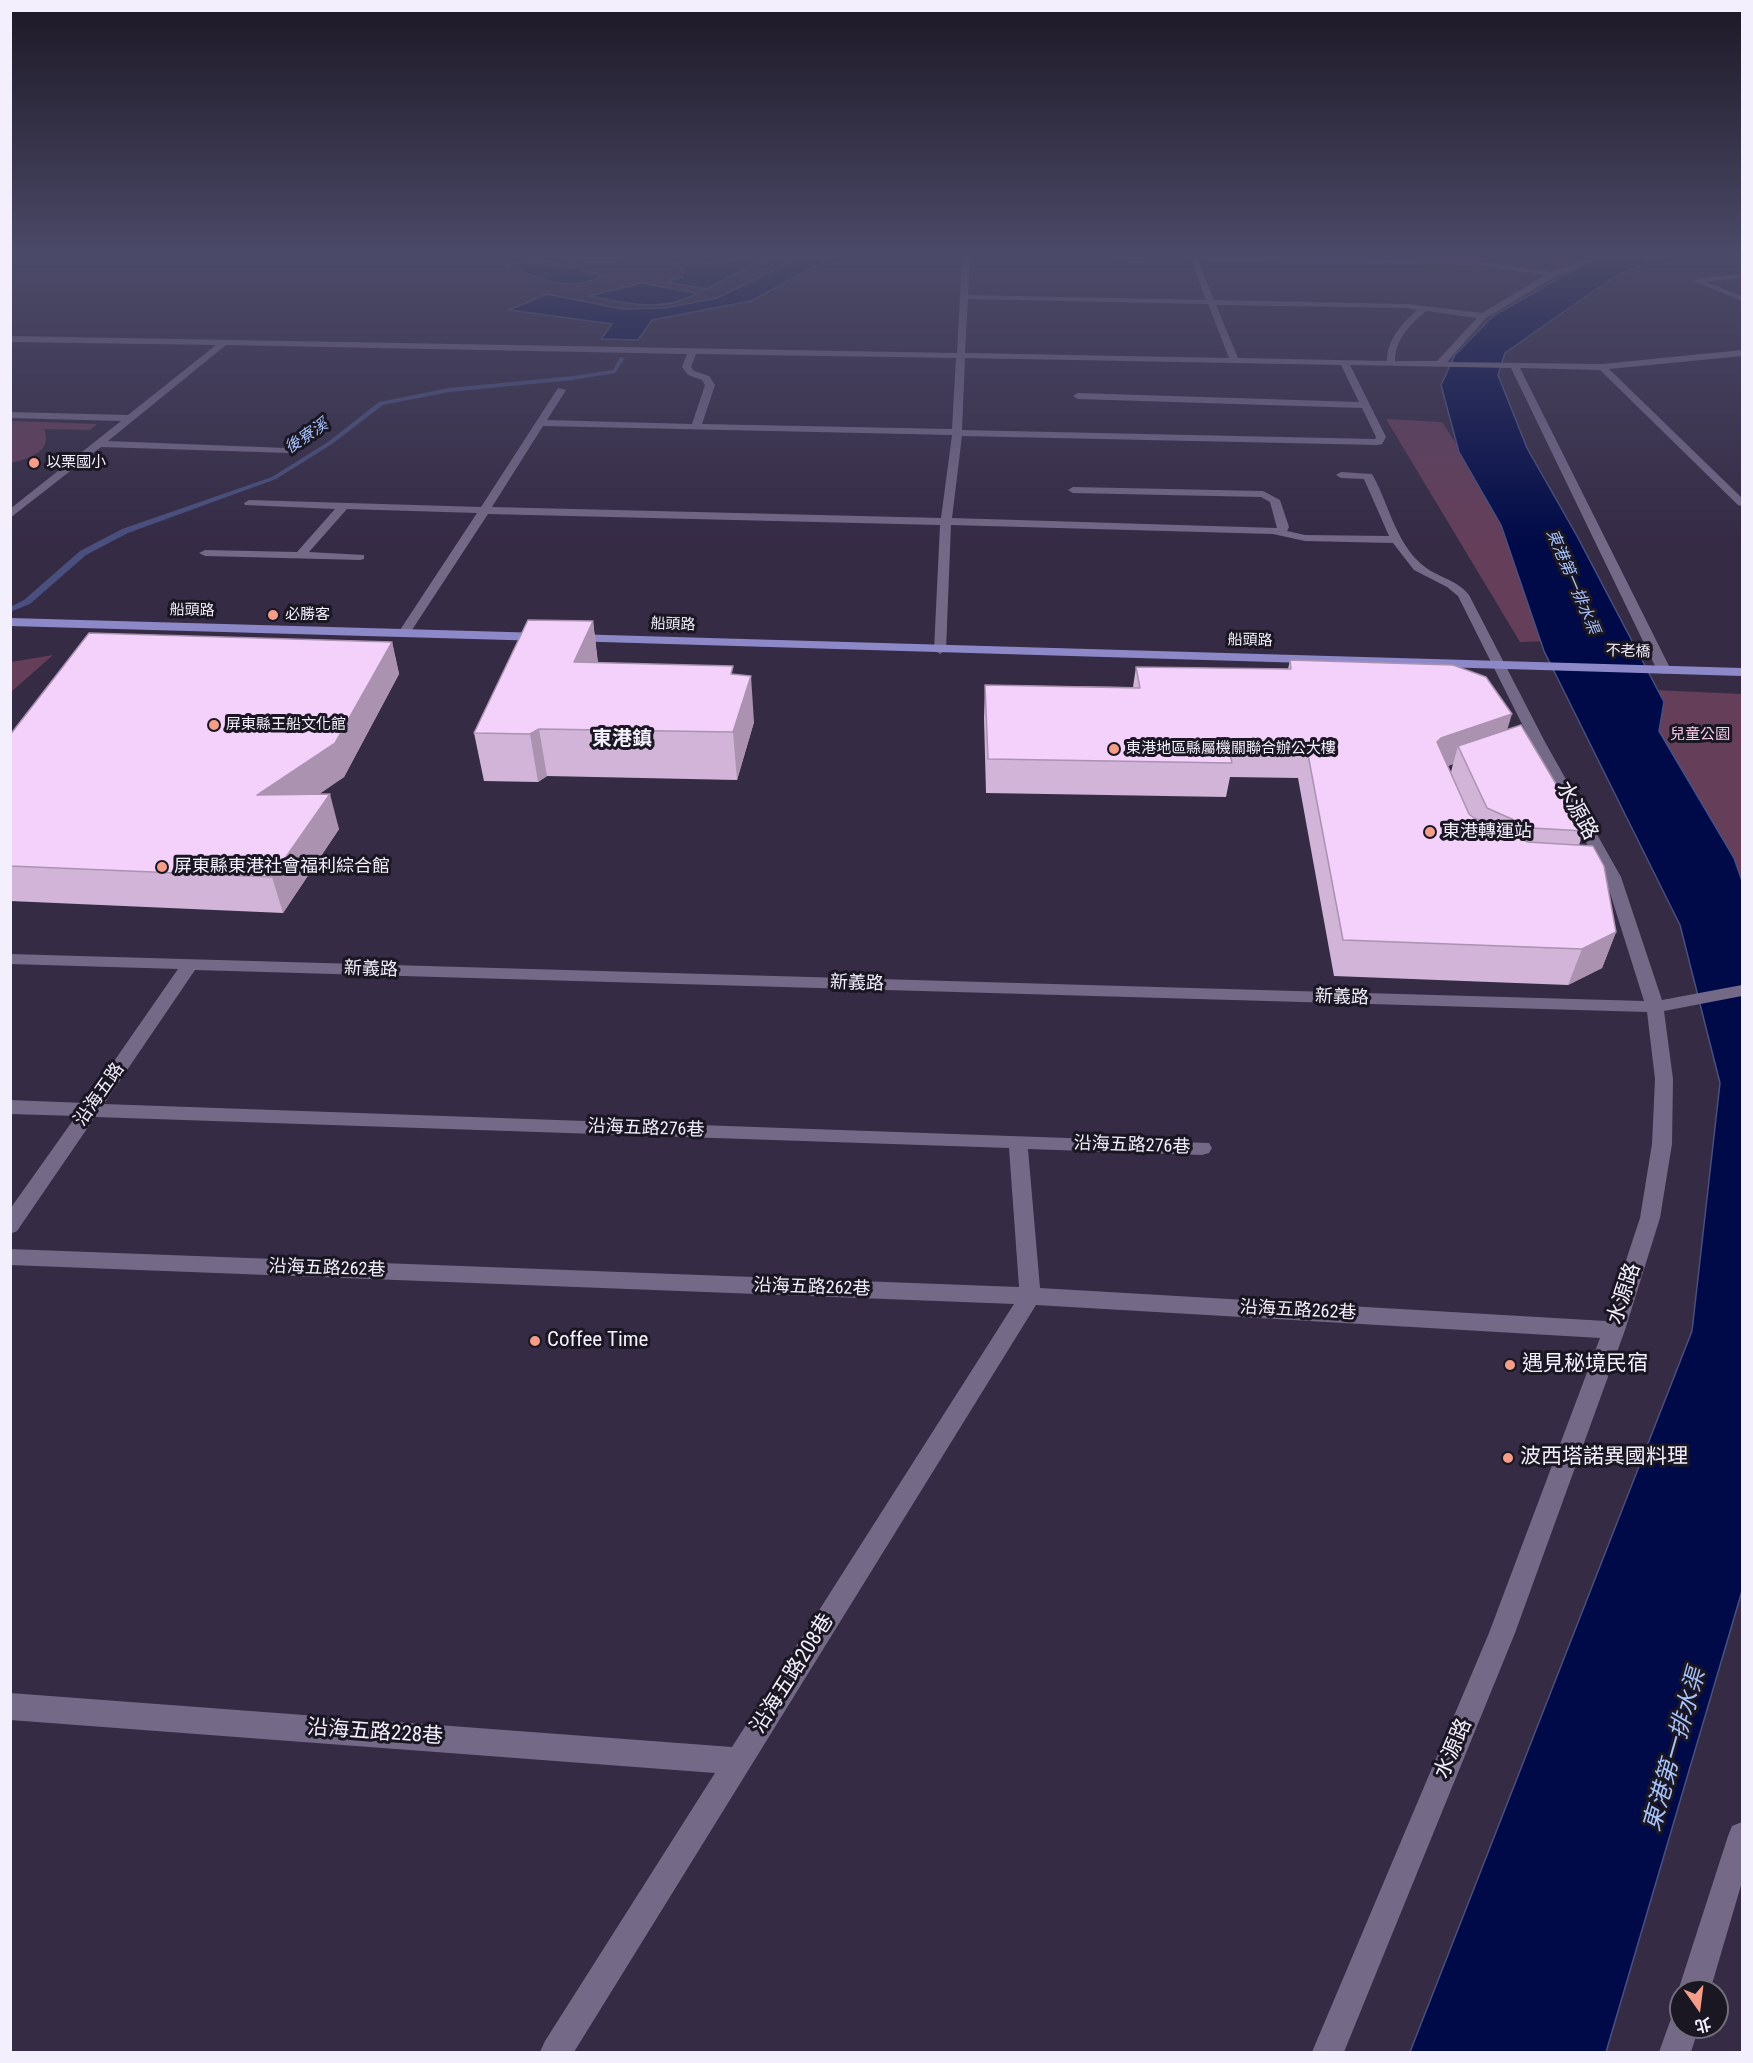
<!DOCTYPE html>
<meta charset="utf-8">
<style>
body{margin:0}
#map{position:relative;width:1753px;height:2063px;overflow:hidden;background:#352b45;font-family:"Roboto Condensed","Noto Sans TC",sans-serif}
canvas{display:block}
.frame{position:absolute;inset:0;border:12px solid #f4effd;pointer-events:none}
.north{position:absolute;left:1669px;top:1979px;width:60px;height:60px;box-sizing:border-box;background:#1a1622;border:2px solid #716d7a;border-radius:50%;rotate:166deg;font-size:16px;font-weight:700;line-height:24px;text-align:center;color:#f4effd}
.north::after{content:'';display:block;margin:auto;width:21px;height:27px;background:#f49e8a;clip-path:polygon(50% 0,100% 100%,50% 72%,0 100%)}
</style>
<div id="map">
<canvas width="1753" height="2063"></canvas>
<div class="frame"></div>
<div class="north">北</div>
</div>
<script>
const context = document.querySelector('canvas').getContext('2d');
context.lineJoin = 'round';
function paint(path, color) {
  context.fillStyle = color;
  context.fill(path, 'evenodd');
}
function strokePath(path, color, width, dash) {
  context.strokeStyle = color;
  context.lineWidth = width;
  context.lineCap = dash ? 'butt' : 'round';
  context.setLineDash(dash || []);
  context.stroke(path);
}
function label(font, color, halo, rows, align = 'center') {
  context.font = font + ' "Roboto Condensed","Noto Sans TC",sans-serif';
  context.lineWidth = 6;
  context.setLineDash([]);
  context.textBaseline = 'middle';
  context.strokeStyle = halo;
  context.fillStyle = color;
  for (const [text, x, y, turn = 0] of rows) {
    context.save();
    context.translate(x, y);
    context.rotate((+turn || 0) * Math.PI / 180);
    context.textAlign = isNaN(turn) ? turn : align;
    if (halo) context.strokeText(text, 0, 0);
    context.fillText(text, 0, 0);
    context.restore();
  }
}
paint(new Path2D(`
 M 1386,419 L 1442,422 L 1515,536 L 1548,641 L 1520,642 Z
 M 11,421 L 97,424 L 90,430 L 44,429 C 53,452 30,458 11,463 Z
 M 53,655 L 11,692 L 11,662 Z
 M 1632,689 L 1742,694 L 1742,937 Z`), '#653e5a');
const water = new Path2D(`
 M 527,256 L 625,256 L 581,258 L 581,260 L 564,263 L 526,259 Z
 M 736,256 L 780,256 L 752,265 L 707,289 L 671,283 L 670,280 L 682,277 L 685,271 L 677,264 L 681,261 L 709,263 L 730,261 L 738,258 Z
 M 803,256 L 834,256 L 751,301 L 652,320 L 638,340 L 601,339 L 612,324 L 509,310 L 547,294 L 623,309 L 665,308 L 717,298 Z
 M 1609,256 L 1666,256 L 1619,274 L 1556,317 L 1505,353 L 1498,375 L 1527,448 L 1577,536 L 1664,702 L 1659,731 L 1734,858 L 1742,881 L 1742,1591 L 1606,2052 L 1410,2052 L 1692,1331 L 1720,1083 L 1680,925 L 1544,651 L 1501,525 L 1459,452 L 1441,385 L 1455,355 L 1493,316 L 1584,264 Z
 M 518,262 L 571,267 L 602,276 C 567,295 540,277 506,266 Z
 M 641,283 L 697,293 C 666,313 622,303 589,296 Z`);
paint(water, '#000a48');
strokePath(water, '#494f7e', 1.5);
paint(new Path2D(`
 M 620,357 L 625,358 L 615,373 L 573,380 L 449,392 L 383,405 L 332,444 L 276,479 L 128,533 L 86,555 L 30,604 L 10,612 L 10,607 L 24,600 L 80,551 L 122,529 L 272,477 L 328,442 L 379,402 L 449,388 L 573,376 L 613,370 Z`), '#494f7e');
paint(new Path2D(`
 M 962,256 L 970,256 L 968,295 L 1206,300 L 1191,260 L 1116,258 L 1112,256 L 1475,261 L 1552,272 L 1598,256 L 1609,256 L 1556,276 L 1486,318 L 1447,362 L 1602,364 L 1742,350 L 1742,356 L 1609,369 L 1742,498 L 1742,506 L 1738,505 L 1600,370 L 1520,368 L 1671,670 L 1664,674 L 1657,670 L 1511,368 L 1350,365 L 1386,437 L 1382,444 L 1378,445 L 962,436 L 952,518 L 1277,528 L 1270,502 L 1261,497 L 1073,493 L 1068,490 L 1073,487 L 1263,491 L 1280,500 L 1289,527 L 1287,531 L 1305,535 L 1389,536 L 1364,479 L 1341,478 L 1336,475 L 1341,472 L 1372,474 C 1388,502 1394,537 1418,561 C 1433,577 1456,578 1469,595 L 1545,742 L 1621,877 L 1662,1000 L 1742,985 L 1742,996 L 1664,1011 L 1673,1079 L 1672,1144 L 1660,1218 L 1625,1330 L 1515,1633 L 1344,2052 L 1312,2052 L 1489,1633 L 1600,1338 L 1036,1305 L 574,2052 L 540,2052 L 545,2041 L 715,1773 L 10,1720 L 10,1693 L 732,1747 L 1014,1304 L 10,1265 L 10,1249 L 1019,1287 L 1009,1148 L 95,1117 L 17,1231 L 10,1234 L 10,1209 L 76,1116 L 10,1114 L 10,1100 L 85,1103 L 178,969 L 10,964 L 10,954 L 1644,1001 L 1605,877 L 1531,742 L 1458,596 L 1447,587 L 1414,570 L 1393,543 L 1305,541 L 1273,534 L 951,525 L 946,650 L 940,654 L 934,650 L 940,525 L 488,514 L 410,633 L 404,637 L 398,633 L 477,513 L 347,509 L 309,552 L 364,555 L 364,559 L 360,560 L 205,556 L 199,553 L 205,550 L 297,552 L 335,509 L 245,505 L 244,503 L 249,500 L 481,507 L 558,388 L 566,390 L 547,420 L 692,424 L 705,385 L 702,380 L 688,375 L 682,367 L 687,354 L 226,345 L 108,441 L 286,448 L 290,449 L 290,453 L 101,447 L 10,518 L 10,509 L 121,421 L 10,418 L 10,412 L 128,415 L 216,345 L 10,342 L 10,336 L 957,353 ZM 1198,260 L 1475,265 L 1545,275 L 1482,313 L 1407,304 L 1214,300 ZM 968,299 L 1208,304 L 1229,358 L 965,353 ZM 1216,305 L 1407,308 L 1417,310 C 1402,324 1387,339 1387,361 L 1238,358 ZM 1426,311 L 1477,318 L 1437,361 L 1395,361 C 1395,339 1410,325 1426,311 ZM 696,354 L 956,358 L 952,429 L 702,424 L 715,385 L 709,376 L 694,371 L 691,367 ZM 965,358 L 1341,365 L 1359,402 L 1078,393 L 1073,396 L 1078,399 L 1362,408 L 1376,437 L 1375,439 L 962,430 ZM 543,426 L 952,435 L 941,518 L 492,507 ZM 195,970 L 1647,1012 L 1655,1079 L 1652,1144 L 1640,1218 L 1606,1321 L 1040,1288 L 1028,1149 L 1202,1155 L 1209,1153 L 1212,1148 L 1209,1143 L 104,1104 Z
 M 1742,274 L 1742,278 L 1706,282 L 1742,296 L 1742,301 L 1693,281 L 1703,278 Z
 M 1742,1822 L 1742,1882 L 1710,1991 L 1681,1991 L 1681,1997 L 1678,1991 L 1728,1836 L 1732,1826 Z
 M 1681,2012 L 1681,2027 L 1699,2027 L 1691,2052 L 1659,2052 L 1672,2016 Z`), '#746987');
paint(new Path2D(`
 M 10,618 L 544,633 L 550,637 L 544,641 L 10,626 Z
 M 572,634 L 1742,668 L 1742,676 L 568,641 L 566,638 Z`), '#8d89c8');
paint(new Path2D(`
 M 593,621 L 598,663 L 734,674 L 754,722 L 737,780 L 547,776 L 538,782 L 484,781 L 474,733 Z
 M 392,642 L 399,674 L 344,777 L 318,794 L 339,829 L 283,913 L 10,901 L 10,735 Z
 M 1290,660 L 1508,730 L 1584,831 L 1579,845 L 1616,932 L 1602,968 L 1568,985 L 1334,976 L 1298,778 L 1230,777 L 1226,797 L 986,793 L 984,718 L 985,685 L 1133,687 L 1136,667 L 1288,669 ZM 1453,764 L 1451,772 L 1448,766 Z`), '#d1b4d8');
paint(new Path2D(`
 M 593,621 L 598,666 L 574,662 Z
 M 392,642 L 399,674 L 344,777 L 268,830 L 257,795 Z
 M 751,676 L 754,722 L 737,780 L 733,732 Z
 M 1512,714 L 1502,747 L 1458,746 L 1453,764 L 1431,772 L 1437,742 L 1441,738 Z
 M 539,729 L 547,776 L 538,782 L 530,734 Z
 M 330,794 L 339,829 L 283,913 L 272,877 Z
 M 1616,932 L 1602,968 L 1568,985 L 1582,949 Z`), '#aa92b0');
const building = new Path2D(`
 M 528,620 L 593,621 L 574,662 L 733,666 L 731,674 L 751,676 L 733,732 L 539,729 L 530,734 L 474,733 Z
 M 89,633 L 392,642 L 335,743 L 257,795 L 330,794 L 272,877 L 10,866 L 10,735 Z
 M 1290,660 L 1453,665 L 1486,677 L 1512,714 L 1441,738 L 1437,742 L 1469,814 L 1474,818 L 1528,842 L 1593,846 L 1604,866 L 1616,932 L 1582,949 L 1343,940 L 1306,744 L 1227,743 L 1232,763 L 988,759 L 985,685 L 1140,688 L 1136,667 L 1291,669 Z
 M 1521,725 L 1584,831 L 1532,828 L 1487,808 L 1458,746 Z`);
paint(building, '#f3d1fb');
strokePath(building, '#aa92b0', 1.5);
const sky = context.createLinearGradient(0, 0, 0, 545);
sky.addColorStop(0, '#1d1826');
sky.addColorStop(0.47, '#4b4a68');
sky.addColorStop(1, '#4b4a6800');
context.fillStyle = sky;
context.fillRect(0, 0, 1753, 545);
for (const [x, y, r, color] of [
 [34,463,6,"#f49e8a"],
 [273,615,6,"#f49e8a"],
 [214,725,6,"#f49e8a"],
 [1114,749,6,"#f49e8a"],
 [1430,832,6,"#f49e8a"],
 [162,867,6,"#f49e8a"],
 [535,1341,6,"#f49e8a"],
 [1510,1365,6,"#f49e8a"],
 [1508,1458,6,"#f49e8a"]
]) {
  const dot = new Path2D();
  dot.arc(x, y, r, 0, 2 * Math.PI);
  context.fillStyle = color;
  context.fill(dot);
  strokePath(dot, '#1a1622', 2);
}
label('15px', '#f4effd', '#1a1622', [
 ["以栗國小",46,463],
 ["必勝客",285,615],
 ["屏東縣王船文化館",226,725],
 ["東港地區縣屬機關聯合辦公大樓",1126,749]
], 'left');
label('15px', '#f4effd', '#1a1622', [
 ["船頭路",192,611,1],
 ["船頭路",673,625,2],
 ["船頭路",1250,641,1],
 ["不老橋",1628,652,2]
]);
label('15px', '#f4cce7', '#1a1622', [
 ["兒童公園",1700,735]
]);
label('italic 16px', '#a7c3fc', '#1a1622', [
 ["後寮溪",307,437,-34],
 ["東港第一排水渠",1572,582,67]
]);
label('18px', '#f4effd', '#1a1622', [
 ["東港轉運站",1442,832],
 ["屏東縣東港社會福利綜合館",174,867]
], 'left');
label('18px', '#f4effd', '#1a1622', [
 ["新義路",371,970,2],
 ["新義路",857,984,2],
 ["新義路",1342,998,2],
 ["沿海五路",100,1095,-55],
 ["沿海五路276巷",646,1129,2],
 ["沿海五路276巷",1132,1146,2],
 ["沿海五路262巷",327,1269,2],
 ["沿海五路262巷",812,1288,2],
 ["沿海五路262巷",1298,1311,3]
]);
label('bold 20px', '#f4effd', '#1a1622', [
 ["東港鎮",622,740]
]);
label('21px', '#f4effd', '#1a1622', [
 ["水源路",1576,811,61],
 ["水源路",1625,1294,-72],
 ["沿海五路208巷",793,1674,-58],
 ["沿海五路228巷",375,1733,4],
 ["水源路",1454,1749,-67]
]);
label('21px', '#f4effd', '#1a1622', [
 ["Coffee Time",547,1341],
 ["遇見秘境民宿",1522,1365],
 ["波西塔諾異國料理",1520,1458]
], 'left');
label('italic 24px', '#a7c3fc', '#1a1622', [
 ["東港第一排水渠",1676,1750,-74]
]);
</script>
